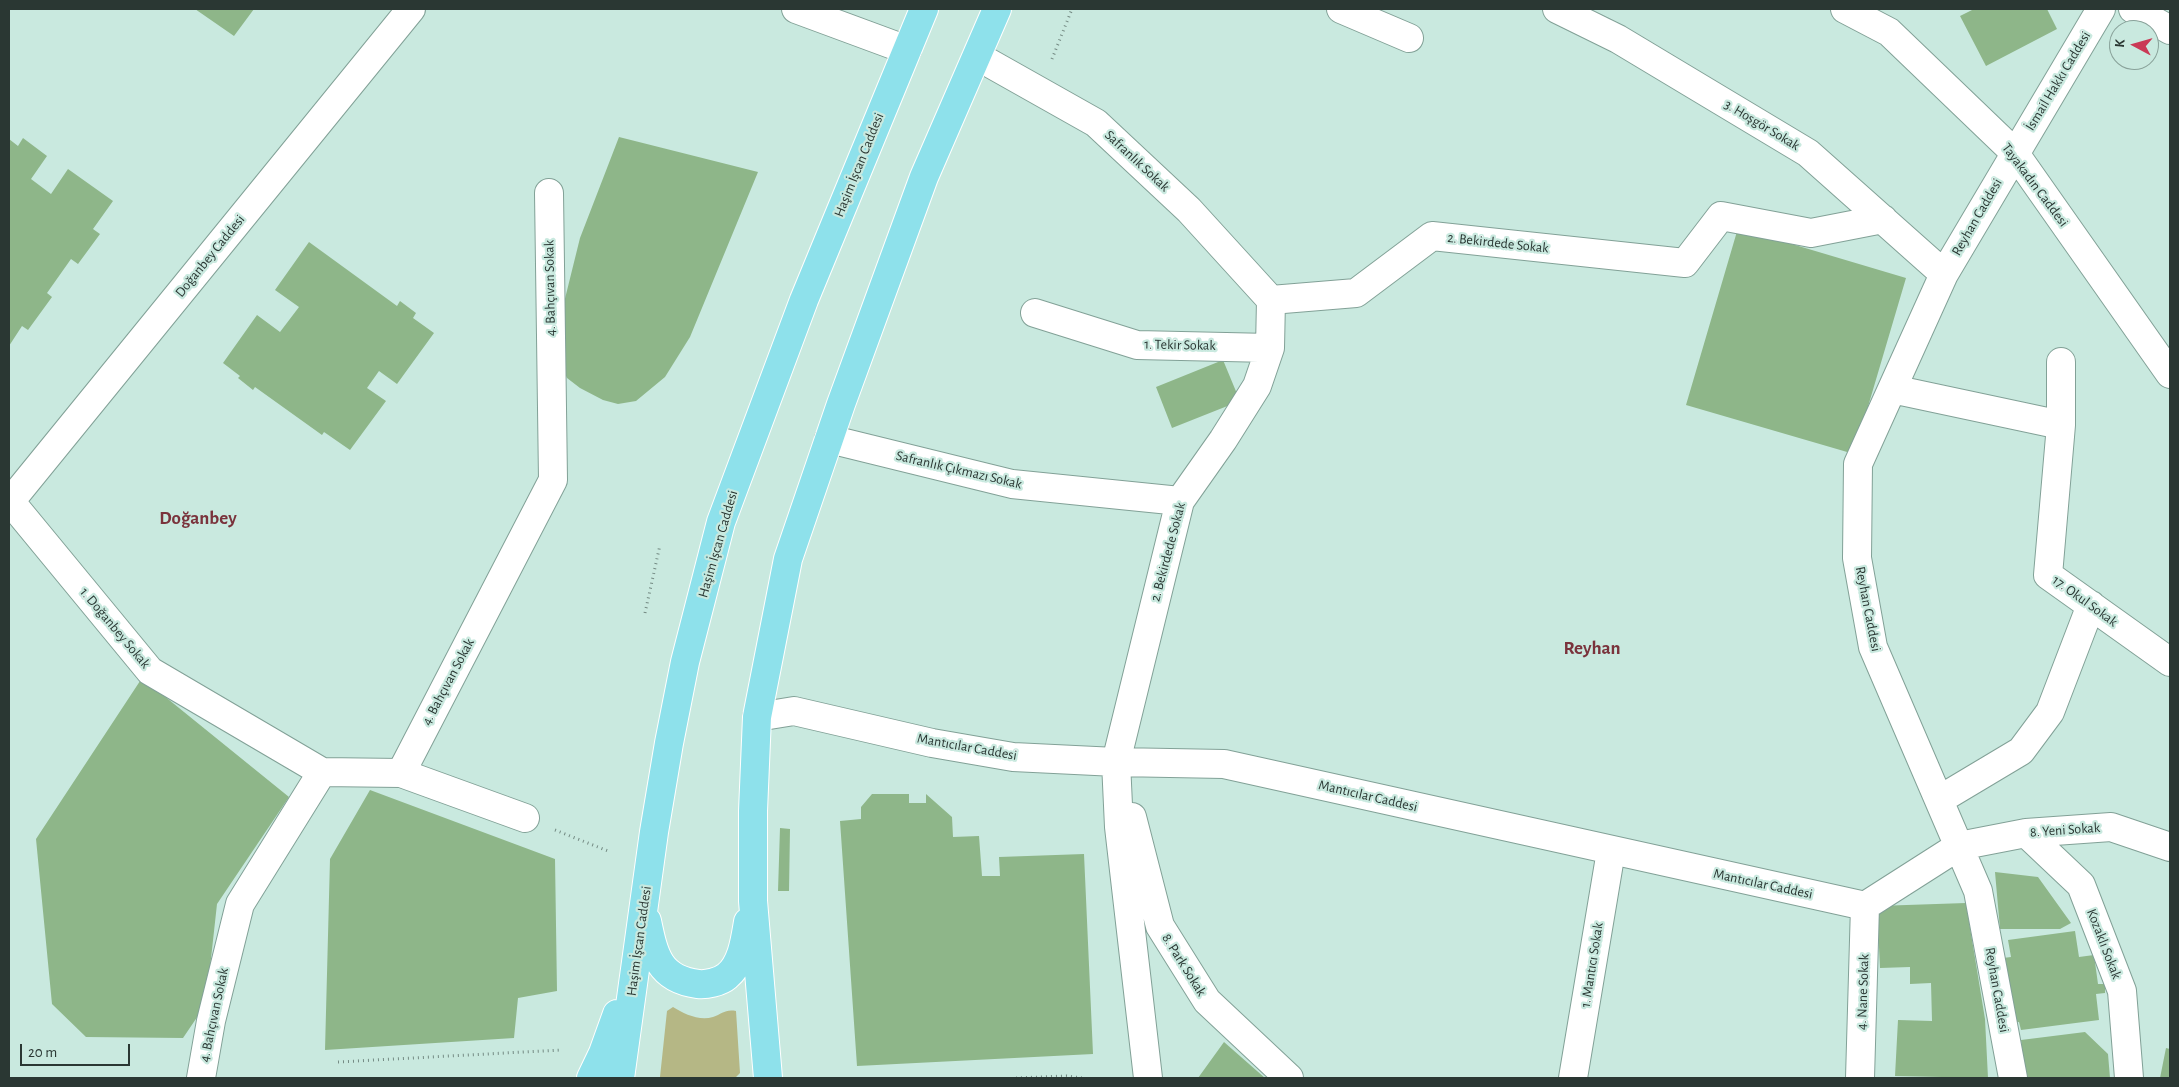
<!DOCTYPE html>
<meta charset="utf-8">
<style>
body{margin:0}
#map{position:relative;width:2179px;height:1087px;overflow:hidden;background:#c9e9df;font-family:"Alegreya Sans",sans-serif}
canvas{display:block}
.frame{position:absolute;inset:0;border:10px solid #2a3733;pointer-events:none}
.north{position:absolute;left:2109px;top:20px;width:50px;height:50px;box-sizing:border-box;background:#c9e9df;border:1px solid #89a29a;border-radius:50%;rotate:276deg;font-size:14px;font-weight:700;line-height:20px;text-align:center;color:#2a3733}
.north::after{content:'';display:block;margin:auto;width:18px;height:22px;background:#ca3a56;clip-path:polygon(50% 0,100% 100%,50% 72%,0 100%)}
.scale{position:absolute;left:20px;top:1044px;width:110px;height:22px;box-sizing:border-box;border:2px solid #2a3733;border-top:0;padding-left:6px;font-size:15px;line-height:18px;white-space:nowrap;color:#2a3733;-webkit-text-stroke:4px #c9e9df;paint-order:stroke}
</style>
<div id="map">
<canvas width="2179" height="1087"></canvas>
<div class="frame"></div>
<div class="north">K</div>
<div class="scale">20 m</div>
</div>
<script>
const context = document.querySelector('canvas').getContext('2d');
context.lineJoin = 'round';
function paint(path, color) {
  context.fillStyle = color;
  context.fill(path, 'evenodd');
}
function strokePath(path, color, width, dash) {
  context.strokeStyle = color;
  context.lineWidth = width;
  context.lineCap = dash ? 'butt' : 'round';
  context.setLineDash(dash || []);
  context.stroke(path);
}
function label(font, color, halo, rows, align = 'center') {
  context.font = font + ' "Alegreya Sans",sans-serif';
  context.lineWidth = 4.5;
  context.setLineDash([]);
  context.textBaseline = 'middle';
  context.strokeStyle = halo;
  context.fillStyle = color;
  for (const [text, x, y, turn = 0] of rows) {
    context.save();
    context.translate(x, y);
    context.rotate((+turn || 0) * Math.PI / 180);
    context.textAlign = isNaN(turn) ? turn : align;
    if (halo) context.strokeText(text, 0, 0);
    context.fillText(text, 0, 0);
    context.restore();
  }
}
paint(new Path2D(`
 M 673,1007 C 684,1014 699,1021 713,1017 C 722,1014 725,1009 736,1011 L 740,1073 L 735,1078 L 660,1077 L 667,1011 Z`), '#b5b785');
paint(new Path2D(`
 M 195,9 L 254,9 L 234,36 Z
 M 1974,9 L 2047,9 L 2057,29 L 1986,66 L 1960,16 Z
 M 619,137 L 758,172 L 690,337 L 665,377 L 636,401 L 618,404 L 603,400 L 580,388 L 567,378 L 558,360 L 556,335 L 580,238 Z
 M 23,138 L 47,156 L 31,179 L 51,194 L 68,169 L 113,201 L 93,229 L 100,234 L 78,264 L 71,259 L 47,293 L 52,297 L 28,330 L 22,326 L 9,346 L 9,139 L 18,146 Z
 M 1738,228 L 1906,278 L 1854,454 L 1686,405 Z
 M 309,242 L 397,306 L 400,301 L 416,313 L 413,318 L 434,333 L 397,384 L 379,371 L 367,388 L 386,401 L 350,450 L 324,432 L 322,435 L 255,387 L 253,390 L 238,378 L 240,376 L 223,363 L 257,315 L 280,332 L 299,307 L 275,290 Z
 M 1223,360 L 1240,401 L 1172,428 L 1156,387 Z
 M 142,678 L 289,797 L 217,904 L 206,1004 L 183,1038 L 86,1037 L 52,1004 L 36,839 Z
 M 370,790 L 555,859 L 557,991 L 518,998 L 514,1038 L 325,1050 L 330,859 Z
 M 872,794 L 909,794 L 909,803 L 926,803 L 926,794 L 952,817 L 953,837 L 979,836 L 982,876 L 1000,876 L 999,857 L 1084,854 L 1093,1054 L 857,1066 L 840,821 L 861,819 L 861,807 Z
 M 780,828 L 790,829 L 789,891 L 778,891 Z
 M 1995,872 L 2038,877 L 2071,923 L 2060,929 L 2000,929 Z
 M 1966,903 L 1985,1019 L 1988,1078 L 1895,1076 L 1898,1020 L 1932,1021 L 1931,983 L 1910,984 L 1910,967 L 1880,968 L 1877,906 Z
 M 2075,931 L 2079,957 L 2094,955 L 2098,984 L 2105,984 L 2105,993 L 2096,994 L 2099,1020 L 2021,1030 L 2019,1022 L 2012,1023 L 2003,958 L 2011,957 L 2008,940 Z
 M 2085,1032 L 2108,1054 L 2110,1078 L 2026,1078 L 2021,1040 Z
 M 1224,1042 L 1265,1078 L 1198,1078 Z
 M 2166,1048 L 2170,1049 L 2170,1078 L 2160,1078 Z`), '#8eb689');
const minor = new Path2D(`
 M 796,9 L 907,50
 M 1341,9 L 1409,38
 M 1557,9 L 1618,39 L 1808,153 L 1944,274
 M 1845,9 L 1889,32 L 2014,152 L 2170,374
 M 2133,9 L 2170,30
 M 977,56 L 1096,123 L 1189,210 L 1271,300
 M 1035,313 L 1137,345 L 1270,348
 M 2061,362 L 2061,425 L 2048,575 L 2170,662
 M 1892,389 L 2061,425
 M 829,439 L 1012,484 L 1180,501
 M 10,501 L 150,671 L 322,772
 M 9,503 L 411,9
 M 757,717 L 794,711 L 932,743 L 1013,757 L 1116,762 L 1224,764 L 1865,906 L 1959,846 L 2026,833 L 2111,827 L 2170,847
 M 401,773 L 525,818
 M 1939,800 L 2021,751 L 2050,712 L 2091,605
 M 1132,817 L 1160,926 L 1207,1001 L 1289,1078
 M 2026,833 L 2081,885 L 2122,991 L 2129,1078
 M 201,1078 L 211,1021 L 240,904 L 322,772 L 401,773 L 553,480 L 549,193
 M 1148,1078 L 1119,827 L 1116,762 L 1180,501 L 1223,440 L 1257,386 L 1270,348 L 1271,300 L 1356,293 L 1432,236 L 1685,263 L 1721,216 L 1811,233 L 1883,219
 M 1573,1078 L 1611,851
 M 1860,1078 L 1865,906
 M 2013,1078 L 1978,891 L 1873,647 L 1857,558 L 1858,464 L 1944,274 L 2101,9`);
const major = new Path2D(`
 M 647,921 C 654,955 659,979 698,984 C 706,985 720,982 727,976 C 742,964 745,940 748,922
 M 591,1078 L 603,1053 L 617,1014
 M 620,1078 L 654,832 L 669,743 L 685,662 L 721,522 L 804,300 L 924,9
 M 768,1078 L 753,901 L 753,811 L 757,717 L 788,559 L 841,404 L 924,177 L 997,9`);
strokePath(minor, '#82a197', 30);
strokePath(major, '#fff', 30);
strokePath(new Path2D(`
 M 1052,59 L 1072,9
 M 645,613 L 660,545
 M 555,830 L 608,851
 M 338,1062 L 561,1050
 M 1016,1078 L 1066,1076 L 1083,1078`), '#748a83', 3, [1, 4]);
strokePath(minor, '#fff', 28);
strokePath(major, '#8ee1eb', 28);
label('14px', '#2a3733', '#c9e9df', [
 ["İsmail Hakkı Caddesi",2058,81,-59],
 ["3. Hoşgör Sokak",1762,125,31],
 ["Safranlık Sokak",1137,161,43],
 ["Haşim İşcan Caddesi",859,165,-68],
 ["Tayakadın Caddesi",2035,185,53],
 ["Reyhan Caddesi",1977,217,-60],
 ["2. Bekirdede Sokak",1498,243,6],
 ["Doğanbey Caddesi",210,256,-51],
 ["4. Bahçıvan Sokak",550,288,-91],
 ["1. Tekir Sokak",1180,345,1],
 ["Safranlık Çıkmazı Sokak",959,470,13],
 ["Haşim İşcan Caddesi",718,544,-74],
 ["2. Bekirdede Sokak",1168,552,-75],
 ["17. Okul Sokak",2085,601,36],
 ["Reyhan Caddesi",1868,609,79],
 ["1. Doğanbey Sokak",115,628,50],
 ["4. Bahçıvan Sokak",448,682,-62],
 ["Mantıcılar Caddesi",967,747,10],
 ["Mantıcılar Caddesi",1368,796,13],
 ["8. Yeni Sokak",2065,830,-4],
 ["Mantıcılar Caddesi",1763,884,12],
 ["Haşim İşcan Caddesi",639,941,-82],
 ["Kozaklı Sokak",2104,944,69],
 ["8. Park Sokak",1184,965,58],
 ["1. Mantıcı Sokak",1592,965,-81],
 ["Reyhan Caddesi",1997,990,80],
 ["4. Nane Sokak",1863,992,-88],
 ["4. Bahçıvan Sokak",214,1015,-78]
]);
label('bold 19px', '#7a333c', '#c9e9df', [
 ["Doğanbey",198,518],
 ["Reyhan",1592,648]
]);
</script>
